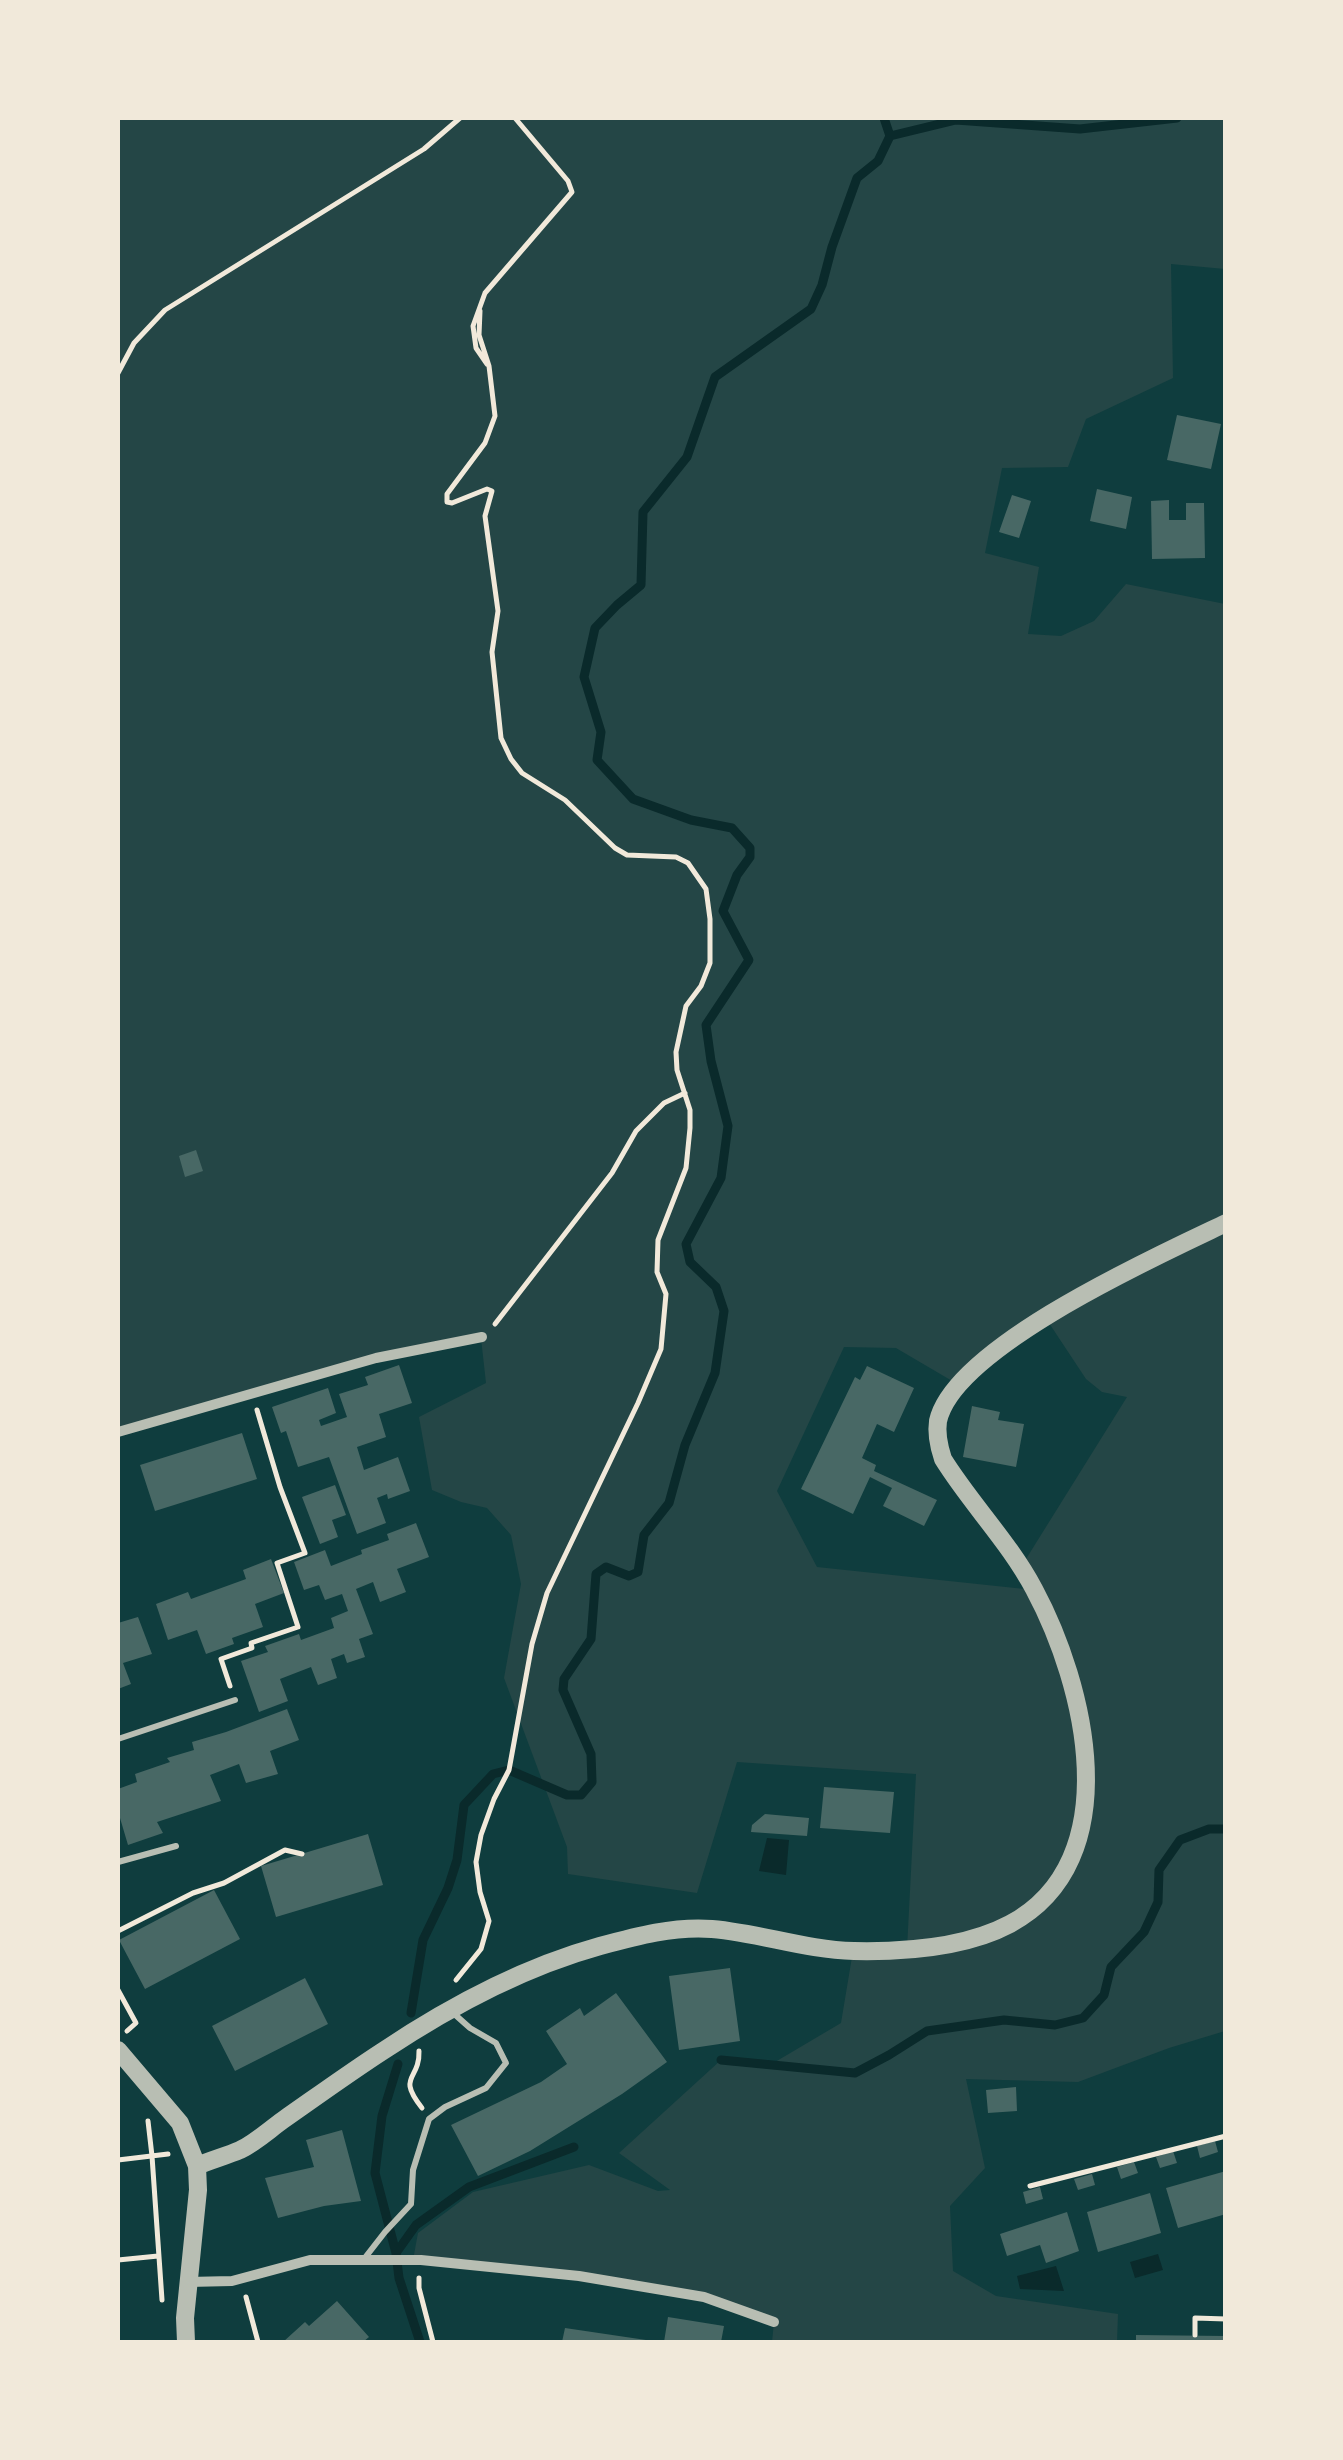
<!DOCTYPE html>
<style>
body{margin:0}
#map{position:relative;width:1343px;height:2460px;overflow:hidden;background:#0f3d3e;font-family:"Golos Text",sans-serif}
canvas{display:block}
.frame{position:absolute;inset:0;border:120px solid #f1e9da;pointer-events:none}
</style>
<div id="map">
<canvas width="1343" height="2460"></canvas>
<div class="frame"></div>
</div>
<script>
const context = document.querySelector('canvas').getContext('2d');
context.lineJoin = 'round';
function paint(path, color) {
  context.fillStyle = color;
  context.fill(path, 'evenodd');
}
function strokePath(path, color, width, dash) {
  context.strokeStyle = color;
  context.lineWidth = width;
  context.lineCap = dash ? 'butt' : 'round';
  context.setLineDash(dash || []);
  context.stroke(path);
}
paint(new Path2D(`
 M 118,118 L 1225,118 L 1225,269 L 1171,264 L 1173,378 L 1086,419 L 1068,467 L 1002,468 L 985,553 L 1039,567 L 1028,634 L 1061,636 L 1094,621 L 1126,584 L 1225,604 L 1226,1355 L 1223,1357 L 1226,1368 L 1225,2031 L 1169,2048 L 1078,2082 L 966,2079 L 985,2168 L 950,2206 L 953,2271 L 996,2296 L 1118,2314 L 1117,2342 L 772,2342 L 774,2322 L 704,2297 L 579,2276 L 413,2260 L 418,2233 L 473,2192 L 589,2165 L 658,2191 L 670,2190 L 619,2153 L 721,2060 L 770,2065 L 841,2023 L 853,1951 L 907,1949 L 916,1774 L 737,1762 L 697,1893 L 568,1874 L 567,1847 L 504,1678 L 521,1584 L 511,1535 L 487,1508 L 461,1502 L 432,1490 L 419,1417 L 486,1383 L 481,1338 L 376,1358 L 118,1432 ZM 1045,1317 L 1086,1379 L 1102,1392 L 1127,1397 L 1021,1567 L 1034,1590 L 817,1567 L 777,1491 L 844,1347 L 896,1348 L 959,1385 Z`), '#244646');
paint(new Path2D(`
 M 767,1838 L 789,1840 L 786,1875 L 759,1871 Z
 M 1158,2254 L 1163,2270 L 1135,2278 L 1130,2262 Z
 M 1056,2266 L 1064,2291 L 1020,2289 L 1017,2276 Z`), '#0a2a2b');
strokePath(new Path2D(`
 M 884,118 L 890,136
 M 411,2013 L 423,1940 L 448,1888 L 457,1860 L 464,1805 L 493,1774 L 509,1770 L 567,1795 L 581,1795 L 592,1782 L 591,1754 L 563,1690 L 564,1679 L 591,1639 L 596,1574 L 606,1567 L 629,1576 L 638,1572 L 644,1535 L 669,1503 L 685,1445 L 715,1373 L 724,1311 L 716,1287 L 690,1262 L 686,1244 L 721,1178 L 728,1126 L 711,1061 L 706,1025 L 749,960 L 723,911 L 737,875 L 750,857 L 750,848 L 732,828 L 691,820 L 633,799 L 597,760 L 601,732 L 584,677 L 595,628 L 617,605 L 641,585 L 643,512 L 687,457 L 715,377 L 811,309 L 822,285 L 832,247 L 857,178 L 878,161 L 890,136 L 956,120 L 1080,129 L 1177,118
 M 721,2060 L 855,2073 L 889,2055 L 927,2031 L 1004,2020 L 1055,2025 L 1083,2018 L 1104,1995 L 1111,1967 L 1144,1932 L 1158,1902 L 1159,1870 L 1180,1840 L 1209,1829 L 1226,1829
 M 398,2064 L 382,2116 L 375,2173 L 396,2253 L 399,2278 L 420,2342
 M 396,2253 L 416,2225 L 469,2187 L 574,2147`), '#0a2a2b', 9);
paint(new Path2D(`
 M 1177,415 L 1221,424 L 1211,469 L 1167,460 Z
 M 1097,489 L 1132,497 L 1126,529 L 1090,521 Z
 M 1012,495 L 1031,501 L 1019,538 L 999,532 Z
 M 1169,500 L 1169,520 L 1186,520 L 1186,503 L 1204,503 L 1205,558 L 1152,559 L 1151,501 Z
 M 196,1150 L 203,1171 L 185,1177 L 179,1156 Z
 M 399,1365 L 412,1403 L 379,1414 L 386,1437 L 357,1447 L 364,1470 L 398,1457 L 410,1491 L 388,1499 L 387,1494 L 377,1498 L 386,1523 L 357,1534 L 329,1457 L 298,1467 L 286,1431 L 281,1433 L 272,1407 L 328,1388 L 336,1413 L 319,1420 L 321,1426 L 347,1417 L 339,1394 L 368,1385 L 365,1377 Z
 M 867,1366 L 914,1388 L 894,1432 L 877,1424 L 862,1458 L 876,1465 L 874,1471 L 937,1500 L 924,1526 L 883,1506 L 892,1488 L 870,1477 L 853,1514 L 801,1489 L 855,1377 L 860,1380 Z
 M 972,1406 L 1000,1412 L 998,1420 L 1024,1424 L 1016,1467 L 963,1457 Z
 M 242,1433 L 257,1479 L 155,1511 L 140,1465 Z
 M 335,1485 L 346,1515 L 332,1520 L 338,1537 L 320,1544 L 302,1497 Z
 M 416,1523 L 429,1557 L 397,1569 L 406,1592 L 380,1602 L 373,1582 L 356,1589 L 373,1634 L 359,1639 L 365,1657 L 347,1663 L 344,1654 L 331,1659 L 337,1678 L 318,1685 L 311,1667 L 280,1679 L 288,1701 L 259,1712 L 241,1661 L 268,1652 L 265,1646 L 299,1634 L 301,1640 L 334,1628 L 331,1618 L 348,1611 L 342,1594 L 325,1600 L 319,1585 L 304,1590 L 294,1562 L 325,1550 L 331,1566 L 362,1554 L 361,1550 L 389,1540 L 387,1534 Z
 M 271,1559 L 284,1593 L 255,1604 L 263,1627 L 232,1638 L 234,1644 L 206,1654 L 197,1630 L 168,1640 L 156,1604 L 188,1592 L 191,1599 L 246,1579 L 243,1570 Z
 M 138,1617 L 152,1654 L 123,1663 L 131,1684 L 118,1689 L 118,1623 Z
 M 287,1709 L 299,1740 L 270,1751 L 278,1774 L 246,1783 L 239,1764 L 210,1775 L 221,1801 L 157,1822 L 163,1833 L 128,1845 L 120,1818 L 118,1818 L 118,1789 L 137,1782 L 135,1774 L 170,1762 L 167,1758 L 194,1750 L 192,1742 L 226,1732 Z
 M 824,1787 L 894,1792 L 890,1833 L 820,1828 Z
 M 765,1814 L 809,1818 L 807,1836 L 751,1832 L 752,1825 Z
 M 368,1834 L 383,1885 L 276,1917 L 261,1866 Z
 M 214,1890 L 240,1939 L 145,1989 L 119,1940 Z
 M 730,1968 L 740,2041 L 679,2050 L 669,1976 Z
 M 305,1978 L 328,2024 L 235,2071 L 212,2026 Z
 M 616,1993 L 667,2062 L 622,2094 L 530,2151 L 478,2176 L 451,2125 L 541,2082 L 567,2064 L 546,2031 L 580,2008 L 584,2016 Z
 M 1016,2087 L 1017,2111 L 988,2113 L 986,2090 Z
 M 342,2130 L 361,2201 L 324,2206 L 278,2218 L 265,2178 L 314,2167 L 306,2140 Z
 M 1215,2141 L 1218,2152 L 1200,2158 L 1197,2146 Z
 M 1173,2151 L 1177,2163 L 1160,2168 L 1156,2157 Z
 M 1134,2162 L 1138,2173 L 1121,2179 L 1117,2167 Z
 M 1226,2171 L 1226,2214 L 1178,2228 L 1166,2188 Z
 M 1092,2174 L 1095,2185 L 1078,2190 L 1074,2179 Z
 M 1040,2187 L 1043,2199 L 1026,2204 L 1023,2192 Z
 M 1150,2193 L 1161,2233 L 1098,2252 L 1087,2212 Z
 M 1067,2212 L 1079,2251 L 1046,2263 L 1040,2245 L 1007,2256 L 1000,2234 Z
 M 337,2301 L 369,2337 L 363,2342 L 283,2342 L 305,2322 L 309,2326 Z
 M 668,2317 L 724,2326 L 721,2342 L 664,2342 Z
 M 565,2328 L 646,2340 L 646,2342 L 562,2342 Z
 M 1136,2335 L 1226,2336 L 1226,2342 L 1136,2342 Z`), '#486865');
strokePath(new Path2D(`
 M 487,364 L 476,348 L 473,326 L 485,293 L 572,192 L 568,181 L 515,118
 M 118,373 L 134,343 L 165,310 L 424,149 L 460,118
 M 495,1324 L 612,1173 L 636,1131 L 664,1103 L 685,1093
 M 230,1686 L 221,1659 L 252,1648 L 251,1643 L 298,1627 L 277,1563 L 305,1553 L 280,1487 L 257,1410
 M 118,1931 L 193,1893 L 224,1883 L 285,1850 L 302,1854
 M 456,1980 L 481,1949 L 489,1921 L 480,1892 L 476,1862 L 481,1835 L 494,1799 L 509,1770 L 532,1644 L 547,1593 L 638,1403 L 661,1349 L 666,1294 L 657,1272 L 658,1240 L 686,1168 L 690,1128 L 690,1110 L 677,1070 L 676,1052 L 686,1006 L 701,986 L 710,963 L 710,919 L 706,889 L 688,863 L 676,857 L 627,855 L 615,848 L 565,800 L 522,773 L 511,759 L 501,738 L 492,652 L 498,611 L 485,516 L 492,491 L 487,489 L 452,503 L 447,502 L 447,494 L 485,443 L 495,416 L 489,366 L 479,335 L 480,311
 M 118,1990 L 136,2023 L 127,2031
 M 419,2051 C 420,2081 396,2075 422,2108
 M 148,2121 L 152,2156 L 162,2300
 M 118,2160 L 168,2154
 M 1030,2186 L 1226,2136
 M 118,2260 L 158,2256
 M 419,2278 L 419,2288 L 433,2342
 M 246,2297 L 258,2342
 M 1195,2335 L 1195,2318 L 1226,2319`), '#f1e9da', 5);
strokePath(new Path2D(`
 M 118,1739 L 235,1700
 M 118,1862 L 176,1846
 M 364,2259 L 385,2232 L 411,2204 L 413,2170 L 429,2119 L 445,2107 L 486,2088 L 506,2063 L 496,2043 L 470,2028 L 452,2012`), '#b8beb3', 6);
strokePath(new Path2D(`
 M 118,1432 L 376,1358 L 482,1337
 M 188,2282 L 232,2281 L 310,2260 L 421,2260 L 579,2276 L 704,2297 L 774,2322`), '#b8beb3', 10);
strokePath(new Path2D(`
 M 118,2050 L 180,2123 L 197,2166 L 198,2190 L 185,2318 L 186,2342
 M 197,2166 C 211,2160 226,2156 240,2150 C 255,2143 269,2130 283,2120 C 316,2097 349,2073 383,2051 C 449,2007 524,1967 600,1946 C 637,1936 674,1926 712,1929 C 760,1933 806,1950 854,1951 C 905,1952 965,1948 1010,1924 C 1129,1860 1085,1684 1034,1589 C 1009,1542 971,1504 943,1459 C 939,1447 936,1434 938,1421 C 954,1347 1159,1255 1226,1223`), '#b8beb3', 18);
</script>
